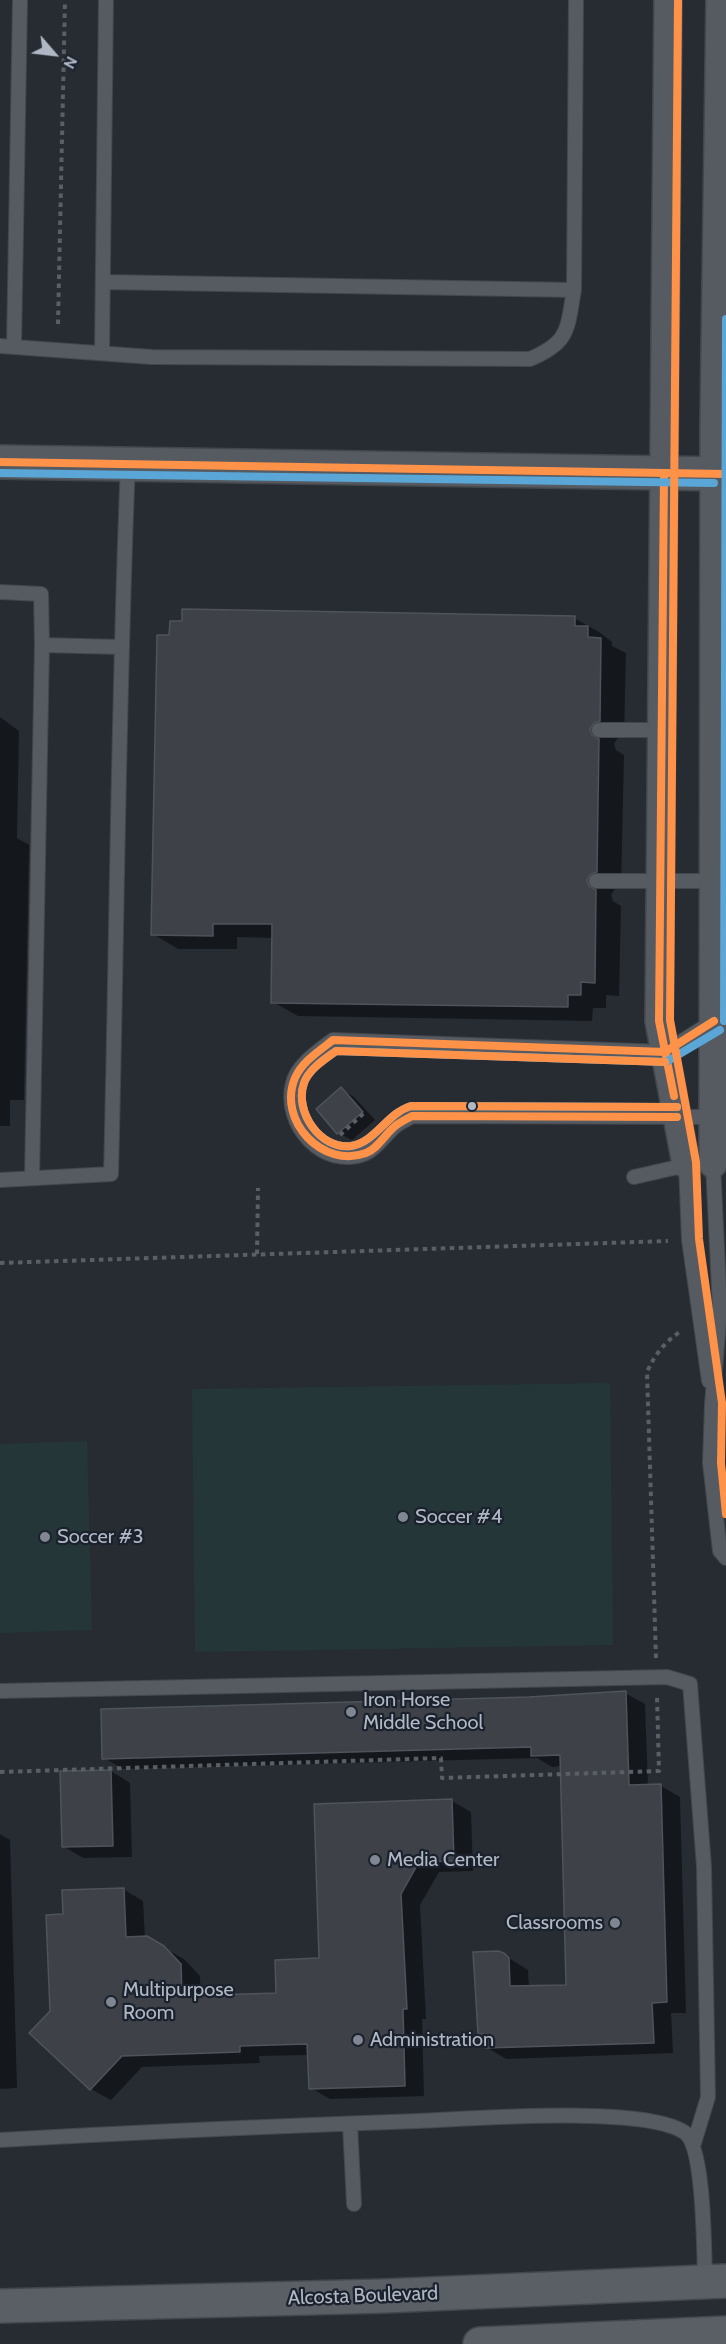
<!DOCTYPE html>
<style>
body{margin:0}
#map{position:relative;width:726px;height:2344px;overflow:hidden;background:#272c33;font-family:Cabin,sans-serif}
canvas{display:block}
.north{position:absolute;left:24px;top:24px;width:60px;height:60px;-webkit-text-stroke:4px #1b222d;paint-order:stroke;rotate:118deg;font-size:16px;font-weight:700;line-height:24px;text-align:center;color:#b0b8c5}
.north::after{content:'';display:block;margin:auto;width:21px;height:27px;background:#b0b8c5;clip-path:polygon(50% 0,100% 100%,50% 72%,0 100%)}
</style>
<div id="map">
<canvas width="726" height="2344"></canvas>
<div class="north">N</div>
</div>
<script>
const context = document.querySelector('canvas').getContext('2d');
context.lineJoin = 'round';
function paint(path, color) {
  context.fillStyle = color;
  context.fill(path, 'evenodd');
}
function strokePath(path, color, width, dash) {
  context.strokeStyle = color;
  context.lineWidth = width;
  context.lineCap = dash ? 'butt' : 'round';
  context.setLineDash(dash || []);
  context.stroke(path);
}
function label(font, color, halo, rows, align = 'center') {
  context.font = font + ' Cabin,sans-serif';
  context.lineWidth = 4.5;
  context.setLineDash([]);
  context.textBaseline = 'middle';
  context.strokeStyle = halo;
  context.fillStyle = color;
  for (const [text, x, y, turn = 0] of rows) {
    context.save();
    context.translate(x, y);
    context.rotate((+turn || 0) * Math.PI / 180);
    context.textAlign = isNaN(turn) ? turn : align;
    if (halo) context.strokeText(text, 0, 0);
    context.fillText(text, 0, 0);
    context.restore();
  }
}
paint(new Path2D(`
 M 610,1383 L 613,1645 L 195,1652 L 192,1389 Z
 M 87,1441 L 92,1630 L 0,1633 L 0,1444 Z`), '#243638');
paint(new Path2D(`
 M 574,618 L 599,632 L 612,642 L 612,646 L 626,653 L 624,735 L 619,736 L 614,744 L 616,750 L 624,755 L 621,886 L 616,887 L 611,895 L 613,901 L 621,906 L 619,996 L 606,995 L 606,1008 L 593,1008 L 592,1021 L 298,1016 L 273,1002 L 274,938 L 237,937 L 237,949 L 178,949 L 153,934 Z
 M 0,717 L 19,731 L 17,838 L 29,845 L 24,1100 L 10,1100 L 10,1126 L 0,1126 Z
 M 341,1089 L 354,1097 L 375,1120 L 352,1140 L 338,1133 Z
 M 625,1693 L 645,1704 L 648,1786 L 661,1786 L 680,1797 L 686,2013 L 671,2013 L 673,2053 L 506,2059 L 486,2047 L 486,2038 L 479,2033 L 504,1955 L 528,1970 L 529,1987 L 568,1986 L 562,1766 L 552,1767 L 537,1758 L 123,1769 L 104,1758 L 529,1699 Z
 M 111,1771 L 130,1783 L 132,1857 L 83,1858 L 63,1846 Z
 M 452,1801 L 471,1812 L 473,1871 L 439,1872 L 420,1905 L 426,2019 L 422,2019 L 424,2096 L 330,2099 L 311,2088 L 309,2055 L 259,2056 L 260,2063 L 142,2067 L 111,2100 L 91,2089 L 51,2012 L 65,1916 L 123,1889 L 143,1901 L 145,1938 L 184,1959 L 200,1976 L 201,1997 L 278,1994 L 321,1960 Z
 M 0,1834 L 10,1840 L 17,2088 L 0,2089 Z`), '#0007');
const building = new Path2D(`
 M 182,609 L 575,616 L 575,626 L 588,626 L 588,637 L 601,638 L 600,721 L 594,723 L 590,729 L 592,735 L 599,739 L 597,872 L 591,874 L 587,880 L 589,886 L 596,890 L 595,983 L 581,982 L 581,995 L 568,995 L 568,1007 L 271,1003 L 272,924 L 213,924 L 213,936 L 151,935 L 157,635 L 169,635 L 170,621 L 182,621 Z
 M 341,1087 L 363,1112 L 337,1134 L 316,1109 Z
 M 626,1691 L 629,1785 L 661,1784 L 667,2002 L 652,2003 L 654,2043 L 485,2048 L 485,2034 L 478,2034 L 473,1952 L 498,1951 L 504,1953 L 509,1958 L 510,1986 L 566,1985 L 560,1755 L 531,1756 L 531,1747 L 102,1759 L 101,1709 L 529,1697 Z
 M 111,1770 L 113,1846 L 62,1847 L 60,1771 Z
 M 452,1799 L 454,1861 L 419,1862 L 401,1894 L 407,2009 L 403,2009 L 405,2086 L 309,2089 L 307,2044 L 240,2046 L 240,2052 L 122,2056 L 90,2090 L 29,2033 L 50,2011 L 46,1915 L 63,1914 L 62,1890 L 124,1888 L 126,1937 L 147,1936 L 164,1946 L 181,1964 L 182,1996 L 276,1993 L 275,1960 L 319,1958 L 314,1804 Z`);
paint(building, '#3e4248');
strokePath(building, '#4f535b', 1.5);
const service = new Path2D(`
 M 103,282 L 574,290
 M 0,346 L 152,357 L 530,359 C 570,342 567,329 574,290 L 576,0
 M 14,346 L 20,0
 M 102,352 L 106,0
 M 0,592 L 41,594 L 42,645
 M 599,730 L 661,730
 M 596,881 L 718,881
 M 713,1117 L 412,1116 C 406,1120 398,1123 393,1128 C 384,1136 377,1148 366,1153 C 323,1171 282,1124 293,1083 C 297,1065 320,1050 333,1040 L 665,1052 L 714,1021
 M 686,1164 L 689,1240 L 709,1381
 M 713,1164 L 720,1310 L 712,1404 L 710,1463 L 720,1551 L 726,1558
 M 634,1177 L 691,1164
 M 32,1178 L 42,645 L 120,647
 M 0,1180 L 111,1174 C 117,937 118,700 128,463
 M 0,1691 L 667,1677 L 690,1684 L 704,1867 L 708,2097 L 694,2143
 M 350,2124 L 354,2204
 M 0,2140 C 139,2132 279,2126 418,2121 C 472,2119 643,2105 684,2132 C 705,2145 704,2255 705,2282`);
const minor = new Path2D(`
 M 668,0 L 659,1021 L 686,1164
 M 713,1164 L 714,425 L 720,0`);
const tertiary = new Path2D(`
 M 0,462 L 726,474`);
const secondary = new Path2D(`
 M 0,2306 L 384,2296 L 726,2281
 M 480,2344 L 726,2333`);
strokePath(service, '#43474c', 16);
strokePath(minor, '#43474c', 30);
strokePath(tertiary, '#43474c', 36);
strokePath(secondary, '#43474c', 36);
strokePath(new Path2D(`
 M 58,324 L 65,0
 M 340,1135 L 364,1113
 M 257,1254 L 258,1188
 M 0,1263 L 668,1241
 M 656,1658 L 647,1372 C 655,1354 665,1342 681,1331
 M 0,1772 L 441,1758 L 442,1778 L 659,1771 L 657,1696`), '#595f65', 4, [4.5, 4.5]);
strokePath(service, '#565a61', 14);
strokePath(minor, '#565a61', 27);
strokePath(tertiary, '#565a61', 33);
strokePath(secondary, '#5a5f66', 33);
strokePath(new Path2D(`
 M 0,462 L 726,474
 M 664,474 L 659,1021 L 674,1096
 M 677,1117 L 412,1116 C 405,1120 398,1123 393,1128 C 384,1136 377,1149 366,1153 C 323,1169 277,1121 295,1078 C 302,1062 319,1051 333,1040 L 665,1052 L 714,1021`), '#ff9249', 8);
strokePath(new Path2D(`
 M 0,473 L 714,483
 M 724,1021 L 726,319
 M 677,1107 L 411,1106 C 387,1113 376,1142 351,1146 C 320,1150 294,1111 304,1083 C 309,1069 325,1059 336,1051 L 666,1062 L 720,1030`), '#59a6d7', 8);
strokePath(new Path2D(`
 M 678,0 L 670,1020 L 696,1162 L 699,1239 L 722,1403 L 721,1463 L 726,1514
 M 665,1062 L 336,1051 C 325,1059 309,1069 304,1083 C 294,1111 320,1150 351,1146 C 376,1142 387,1113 411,1106 L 677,1107`), '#ff9249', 8);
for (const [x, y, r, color] of [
 [472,1106,5,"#b0b8c5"],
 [403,1517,6,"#808792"],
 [45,1537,6,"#808792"],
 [351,1712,6,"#808792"],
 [375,1860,6,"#808792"],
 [615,1923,6,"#808792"],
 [111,2002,6,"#808792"],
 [358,2040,6,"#808792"]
]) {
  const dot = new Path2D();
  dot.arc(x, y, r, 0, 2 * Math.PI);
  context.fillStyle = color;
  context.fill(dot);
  strokePath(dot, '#1b222d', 2);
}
label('20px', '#b0b8c5', '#1b222d', [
 ["Soccer #4",415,1517],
 ["Soccer #3",57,1537],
 ["Iron Horse",363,1700],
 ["Middle School",363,1723],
 ["Media Center",387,1860],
 ["Classrooms",603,1923,"right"],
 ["Multipurpose",123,1990],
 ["Room",123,2013],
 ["Administration",370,2040]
], 'left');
label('20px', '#b0b8c5', '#1b222d', [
 ["Alcosta Boulevard",363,2296,-2]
]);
</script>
